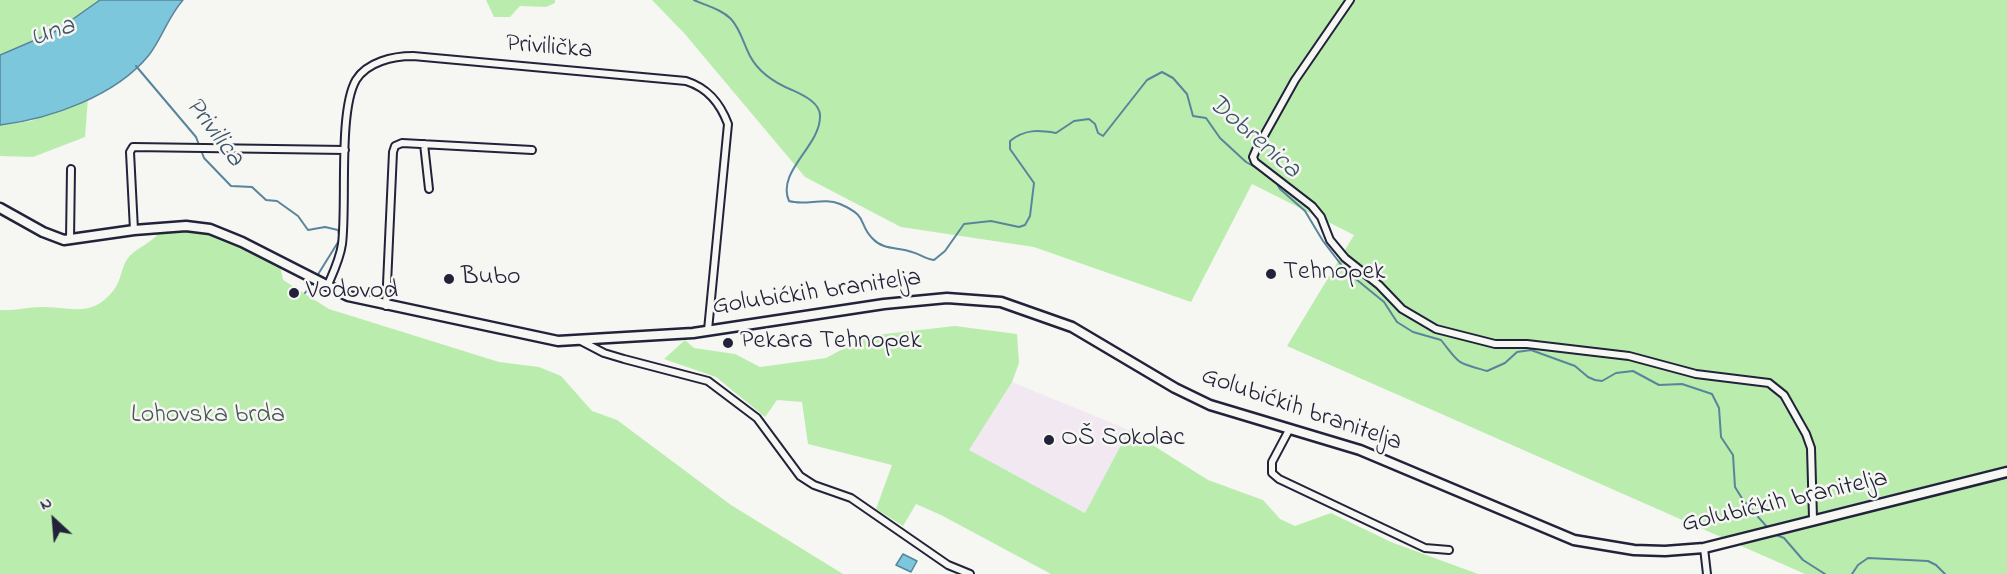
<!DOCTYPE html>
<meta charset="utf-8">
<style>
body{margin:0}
#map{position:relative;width:2007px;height:574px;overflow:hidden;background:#f6f6f2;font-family:"Indie Flower",sans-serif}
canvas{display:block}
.north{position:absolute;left:24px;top:490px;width:60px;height:60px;-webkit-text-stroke:4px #f6f6f2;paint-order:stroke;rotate:334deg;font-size:16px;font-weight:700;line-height:24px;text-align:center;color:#22223b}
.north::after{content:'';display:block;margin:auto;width:21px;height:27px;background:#22223b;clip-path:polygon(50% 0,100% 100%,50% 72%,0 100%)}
</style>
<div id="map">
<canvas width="2007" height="574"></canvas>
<div class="north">N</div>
</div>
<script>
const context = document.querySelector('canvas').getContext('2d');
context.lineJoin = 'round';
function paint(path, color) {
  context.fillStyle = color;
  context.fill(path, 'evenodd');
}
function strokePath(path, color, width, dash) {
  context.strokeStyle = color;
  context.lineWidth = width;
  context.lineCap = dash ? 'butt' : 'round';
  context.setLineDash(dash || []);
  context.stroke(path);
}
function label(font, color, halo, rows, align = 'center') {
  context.font = font + ' "Indie Flower",sans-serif';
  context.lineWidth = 5;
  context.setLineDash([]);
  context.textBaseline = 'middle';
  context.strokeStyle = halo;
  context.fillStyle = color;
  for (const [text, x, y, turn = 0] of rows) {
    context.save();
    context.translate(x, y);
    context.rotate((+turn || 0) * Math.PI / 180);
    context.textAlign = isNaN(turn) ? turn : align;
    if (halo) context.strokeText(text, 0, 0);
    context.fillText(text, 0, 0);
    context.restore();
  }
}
paint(new Path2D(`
 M 1012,382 L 1129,430 L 1086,513 L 968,450 Z`), '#f2e8f2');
paint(new Path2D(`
 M 0,0 L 100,0 L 56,31 L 0,55 Z
 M 486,0 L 555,0 L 555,3 L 546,7 L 520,6 L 510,17 L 494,17 Z
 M 652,0 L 2007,0 L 2007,574 L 1805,574 L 1287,346 L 1354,235 L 1252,184 L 1191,302 L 1034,247 L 901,227 L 805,177 L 684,33 Z
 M 88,98 L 85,137 L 33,157 L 0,156 L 0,125 L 31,121 Z
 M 198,227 L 279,261 L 283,280 L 329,309 L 499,362 L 539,367 L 561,376 L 592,411 L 617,420 L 731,505 L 843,574 L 0,574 L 0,310 C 14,311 28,307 41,307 C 70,307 92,318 113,291 C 122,280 121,267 128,258 C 138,246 154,243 162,228 Z
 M 955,326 L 1017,334 L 1019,363 L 1012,382 L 969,450 L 1085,513 L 1129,430 L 1208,480 L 1263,500 L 1280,519 L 1295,526 L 1331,513 L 1391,542 L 1478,574 L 1051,574 L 941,515 L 916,504 L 903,526 L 876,509 L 892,465 L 808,444 L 802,402 L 777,400 L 765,417 L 716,377 L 664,359 L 685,340 L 694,348 L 735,354 L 760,367 L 826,358 L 867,336 Z`), '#baedad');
const water = new Path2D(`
 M 100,0 L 183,0 C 168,17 162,38 149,55 C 116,96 50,119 0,125 L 0,55 L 56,31 Z
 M 903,554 L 917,561 L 911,572 L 896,565 Z`);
paint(water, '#7cc7dc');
strokePath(water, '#58859c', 1.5);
strokePath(new Path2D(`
 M 694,0 C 707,6 721,9 731,19 C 741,30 743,43 750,56 C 759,73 775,83 792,90 C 803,95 821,103 820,117 C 820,146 776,172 789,201 C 805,206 824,197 840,204 C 870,217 857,223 873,239 C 883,250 899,247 912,252 C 920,254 925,259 934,260 L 945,251 L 964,224 L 991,221 L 1019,227 L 1025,225 L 1030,216 L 1034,183 L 1010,149 L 1010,141 C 1025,129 1038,130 1056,133 L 1074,121 L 1089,119 L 1095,124 L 1098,133 L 1103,136 L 1147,80 L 1162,72 L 1173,78 L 1187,94 L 1193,116 L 1206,118 L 1220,138 L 1246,162 L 1264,172
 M 136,66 L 196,137 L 204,158 L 231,186 L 252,187 L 266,200 L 277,201 L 298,216 L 308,230 L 325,227 L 338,230 L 340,239 L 317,276
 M 1275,180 L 1280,189 L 1305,211 L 1323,241 L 1346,271 L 1384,302 L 1397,322 L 1413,332 L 1441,340 C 1461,365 1455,362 1487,371 L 1505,363 L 1517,352 L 1531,350 L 1575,366 L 1588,377 L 1595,380 L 1602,381 L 1616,373 L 1633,371 L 1659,385 L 1682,384 L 1712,394 L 1719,408 L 1721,437 L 1733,455 L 1735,487 L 1743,500 L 1768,528
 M 305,293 L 314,281
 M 1774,534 L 1784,538 L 1803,560 L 1825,574
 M 1852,574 L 1858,565 L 1868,558 L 1928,561 L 1936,565 L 1945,574`), '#58859c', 2);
const street = new Path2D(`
 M 1350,0 L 1295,80 L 1256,150 L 1253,157 L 1255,162 L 1312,206 L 1321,217 L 1330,240 L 1345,258 L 1379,285 L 1402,309 L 1436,329 L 1495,344 L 1527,344 L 1629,356 L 1696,374 L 1769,383 L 1784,395 L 1806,434 L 1811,448 L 1813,518
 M 424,144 L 429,189
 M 134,230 L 130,152 L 133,147 L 345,150
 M 70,240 L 71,169
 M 327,287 C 333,273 340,259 342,244 C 347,205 338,111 356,80 C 367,62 393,56 413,56 L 686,81 C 708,88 720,103 728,124 L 708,330
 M 386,306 L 393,152 L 395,146 L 402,143 L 532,150
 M 581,341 L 604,353 L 624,359 L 708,381 L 757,418 L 800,476 L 814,485 L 851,498 L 948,565 L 970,574
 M 1289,430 L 1272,462 L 1272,473 L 1279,479 L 1425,548 L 1449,550
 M 1704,548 L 1707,574`);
const secondary = new Path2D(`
 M 0,208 L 43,232 L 64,240 L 134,230 L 186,226 L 210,229 L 242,242 L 348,296 L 558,341 L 693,333 L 884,304 L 947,298 L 1001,302 L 1072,327 L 1175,388 L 1210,405 L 1360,450 L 1574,540 L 1634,550 L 1665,551 L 1704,548 L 2007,472`);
strokePath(street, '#22223b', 10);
strokePath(secondary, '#22223b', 13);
strokePath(street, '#f6f6f2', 6);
strokePath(secondary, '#f6f6f2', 8);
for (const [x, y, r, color] of [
 [1271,274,6,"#22223b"],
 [449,279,6,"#22223b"],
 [294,293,6,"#22223b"],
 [728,343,6,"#22223b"],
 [1049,440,6,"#22223b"]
]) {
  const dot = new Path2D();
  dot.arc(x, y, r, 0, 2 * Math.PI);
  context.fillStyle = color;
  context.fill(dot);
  strokePath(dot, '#f6f6f2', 2);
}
label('26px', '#22223b', '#f6f6f2', [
 ["Privilička",549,49,5],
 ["Golubićkih branitelja",817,294,-8],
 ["Golubićkih branitelja",1301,411,19],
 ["Golubićkih branitelja",1785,503,-13]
]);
label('26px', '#22223b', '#f6f6f2', [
 ["Tehnopek",1283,274],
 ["Bubo",461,279],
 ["Vodovod",306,293],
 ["Pekara Tehnopek",740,343],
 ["OŠ Sokolac",1061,440]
], 'left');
label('26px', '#485558', '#f6f6f2', [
 ["Lohovska brda",208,417]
]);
label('italic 27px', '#3d546b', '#f6f6f2', [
 ["Una",53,34,-19],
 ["Privilica",213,133,53],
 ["Dobrenica",1253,138,41]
]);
</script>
